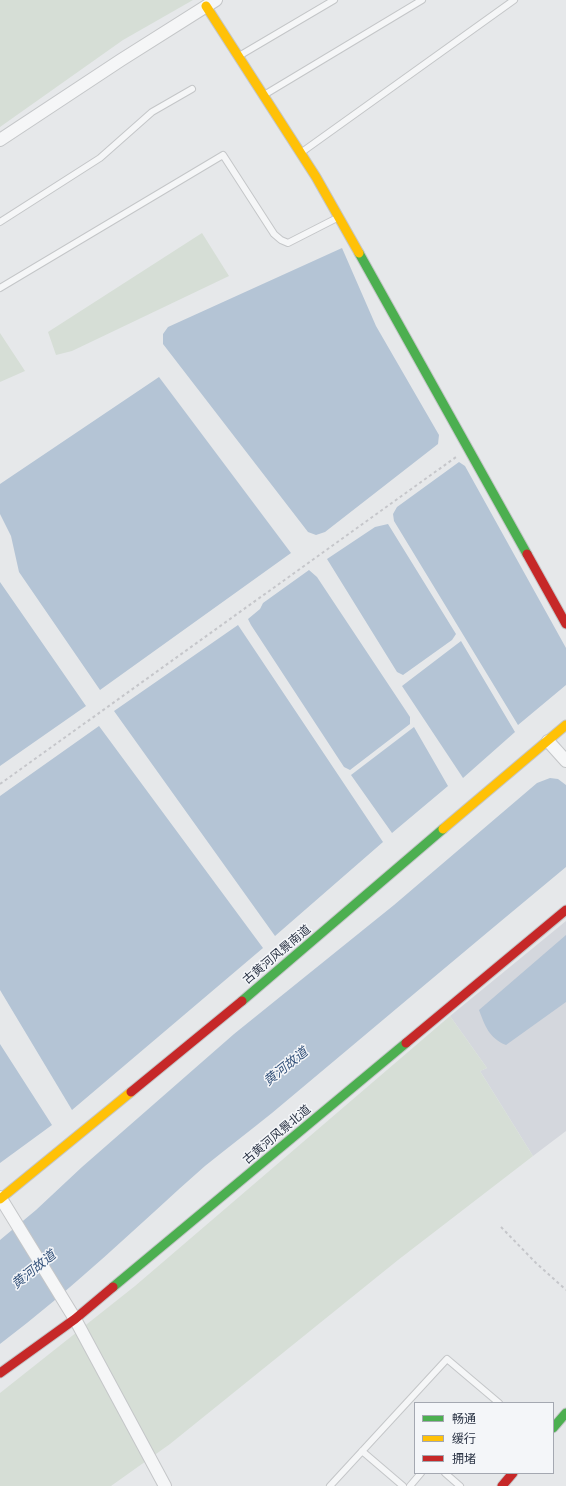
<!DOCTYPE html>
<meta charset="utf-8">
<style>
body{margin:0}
#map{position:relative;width:566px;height:1486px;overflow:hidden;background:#e6e8ea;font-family:"Noto Sans","Noto Sans SC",sans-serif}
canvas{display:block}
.legend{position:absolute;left:414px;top:1402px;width:140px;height:72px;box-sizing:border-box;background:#f4f6f9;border:1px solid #a4a8b1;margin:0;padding:5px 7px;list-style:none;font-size:12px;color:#2b3445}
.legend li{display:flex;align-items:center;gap:8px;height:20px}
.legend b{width:20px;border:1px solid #a4a8b1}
</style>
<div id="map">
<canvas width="566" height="1486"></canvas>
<ul class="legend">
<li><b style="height:5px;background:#4caf50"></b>畅通</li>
<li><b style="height:5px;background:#ffc107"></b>缓行</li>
<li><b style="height:5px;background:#c62828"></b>拥堵</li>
</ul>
</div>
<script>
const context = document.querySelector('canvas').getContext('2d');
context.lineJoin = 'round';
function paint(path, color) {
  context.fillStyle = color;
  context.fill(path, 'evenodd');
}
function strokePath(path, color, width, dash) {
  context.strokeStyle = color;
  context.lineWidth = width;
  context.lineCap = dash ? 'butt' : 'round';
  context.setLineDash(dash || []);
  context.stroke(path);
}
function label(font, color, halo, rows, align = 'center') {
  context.font = font + ' "Noto Sans","Noto Sans SC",sans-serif';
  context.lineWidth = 3;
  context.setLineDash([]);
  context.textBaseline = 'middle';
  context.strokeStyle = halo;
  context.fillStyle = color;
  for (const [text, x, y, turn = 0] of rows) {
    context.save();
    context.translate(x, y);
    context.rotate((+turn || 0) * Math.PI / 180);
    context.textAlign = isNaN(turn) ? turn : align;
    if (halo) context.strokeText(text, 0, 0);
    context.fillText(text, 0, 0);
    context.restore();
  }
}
paint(new Path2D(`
 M 566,921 L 566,1131 L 533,1156 L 480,1071 L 487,1068 L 450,1016 Z`), '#d4d7dd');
paint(new Path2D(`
 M 0,0 L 193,0 L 123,40 L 0,127 Z
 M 202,233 L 229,276 L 72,351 L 56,355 L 48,332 Z
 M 0,333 L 25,371 L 0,382 Z
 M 450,1016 L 487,1068 L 480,1071 L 533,1156 L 398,1260 L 170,1444 L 111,1486 L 0,1486 L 0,1393 L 135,1286 Z`), '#d6ded6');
paint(new Path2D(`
 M 342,248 L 376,326 L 439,435 L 438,444 L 325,532 L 316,535 L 308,532 L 163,344 L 163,334 L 168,327 Z
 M 159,377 L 291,553 L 100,690 L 19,572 L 11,536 L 0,514 L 0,484 Z
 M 459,462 L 465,466 L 566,648 L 566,685 L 518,725 L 394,521 L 393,514 L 397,507 Z
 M 388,524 L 456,634 L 452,640 L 403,675 L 397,672 L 327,559 L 375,527 Z
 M 309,570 L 317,577 L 410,717 L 410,724 L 350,770 L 344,767 L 251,625 L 248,619 L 260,609 L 263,603 Z
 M 0,582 L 86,706 L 0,766 Z
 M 238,625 L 383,842 L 275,936 L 114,711 Z
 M 461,641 L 515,732 L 463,778 L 402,686 Z
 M 99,726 L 263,948 L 72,1110 L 0,990 L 0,796 Z
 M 414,727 L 448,786 L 392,833 L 351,775 Z
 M 550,778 L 558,779 L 566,785 L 566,867 C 467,949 370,1031 272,1113 C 250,1131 227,1148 205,1166 C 137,1226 73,1289 0,1344 L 0,1240 L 36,1210 L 82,1167 L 234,1034 L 394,905 L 537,783 Z
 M 566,935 L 566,1002 L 506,1045 C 489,1038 485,1026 479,1010 Z
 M 0,1044 L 52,1125 L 0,1163 Z`), '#b4c4d5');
const lane = new Path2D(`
 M 239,56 L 334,0
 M 264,95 L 422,0
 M 302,152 L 514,0
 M 0,222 L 100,158 L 152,112 L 192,89
 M 0,288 L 223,155 L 274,234 L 281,240 L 288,243 L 337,218
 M 362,1451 L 403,1486
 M 445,1473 L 460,1486
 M 330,1486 L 447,1359 L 499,1403
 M 410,1486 L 421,1473`);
const street = new Path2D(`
 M 0,140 L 121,60 L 216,0
 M 548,741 L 566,761
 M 0,1197 L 75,1319 L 165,1486`);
const fast = new Path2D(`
 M 359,253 L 527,554
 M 242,1001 L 443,829
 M 113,1287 L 406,1043
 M 553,1428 L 566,1413`);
const slow = new Path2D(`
 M 206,6 L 316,177 L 359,253
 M 443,829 L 566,725
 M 0,1199 L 131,1092`);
const jam = new Path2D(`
 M 527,554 L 566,624
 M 406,1043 L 566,910
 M 131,1092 L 242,1001
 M 0,1373 L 75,1319 L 113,1287
 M 502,1486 L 513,1473`);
strokePath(lane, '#c4c6c8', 8);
strokePath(street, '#c4c6c8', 14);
strokePath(fast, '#c4c6c8', 11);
strokePath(slow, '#c4c6c8', 11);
strokePath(jam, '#c4c6c8', 11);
strokePath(new Path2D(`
 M 0,784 L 456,457
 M 501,1227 L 536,1263 L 566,1290`), '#c5c6ca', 2, [3, 3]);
strokePath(lane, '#f5f6f7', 6);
strokePath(street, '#f5f6f7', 12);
strokePath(fast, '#4caf50', 9);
strokePath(slow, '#ffc107', 9);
strokePath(jam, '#c62828', 9);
label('12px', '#2b3445', '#f4f6f9', [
 ["古黄河风景南道",277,955,-40],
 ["古黄河风景北道",277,1135,-40]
]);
label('italic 13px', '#34527a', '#f4f6f9', [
 ["黄河故道",286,1067,-39],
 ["黄河故道",34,1270,-39]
]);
</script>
